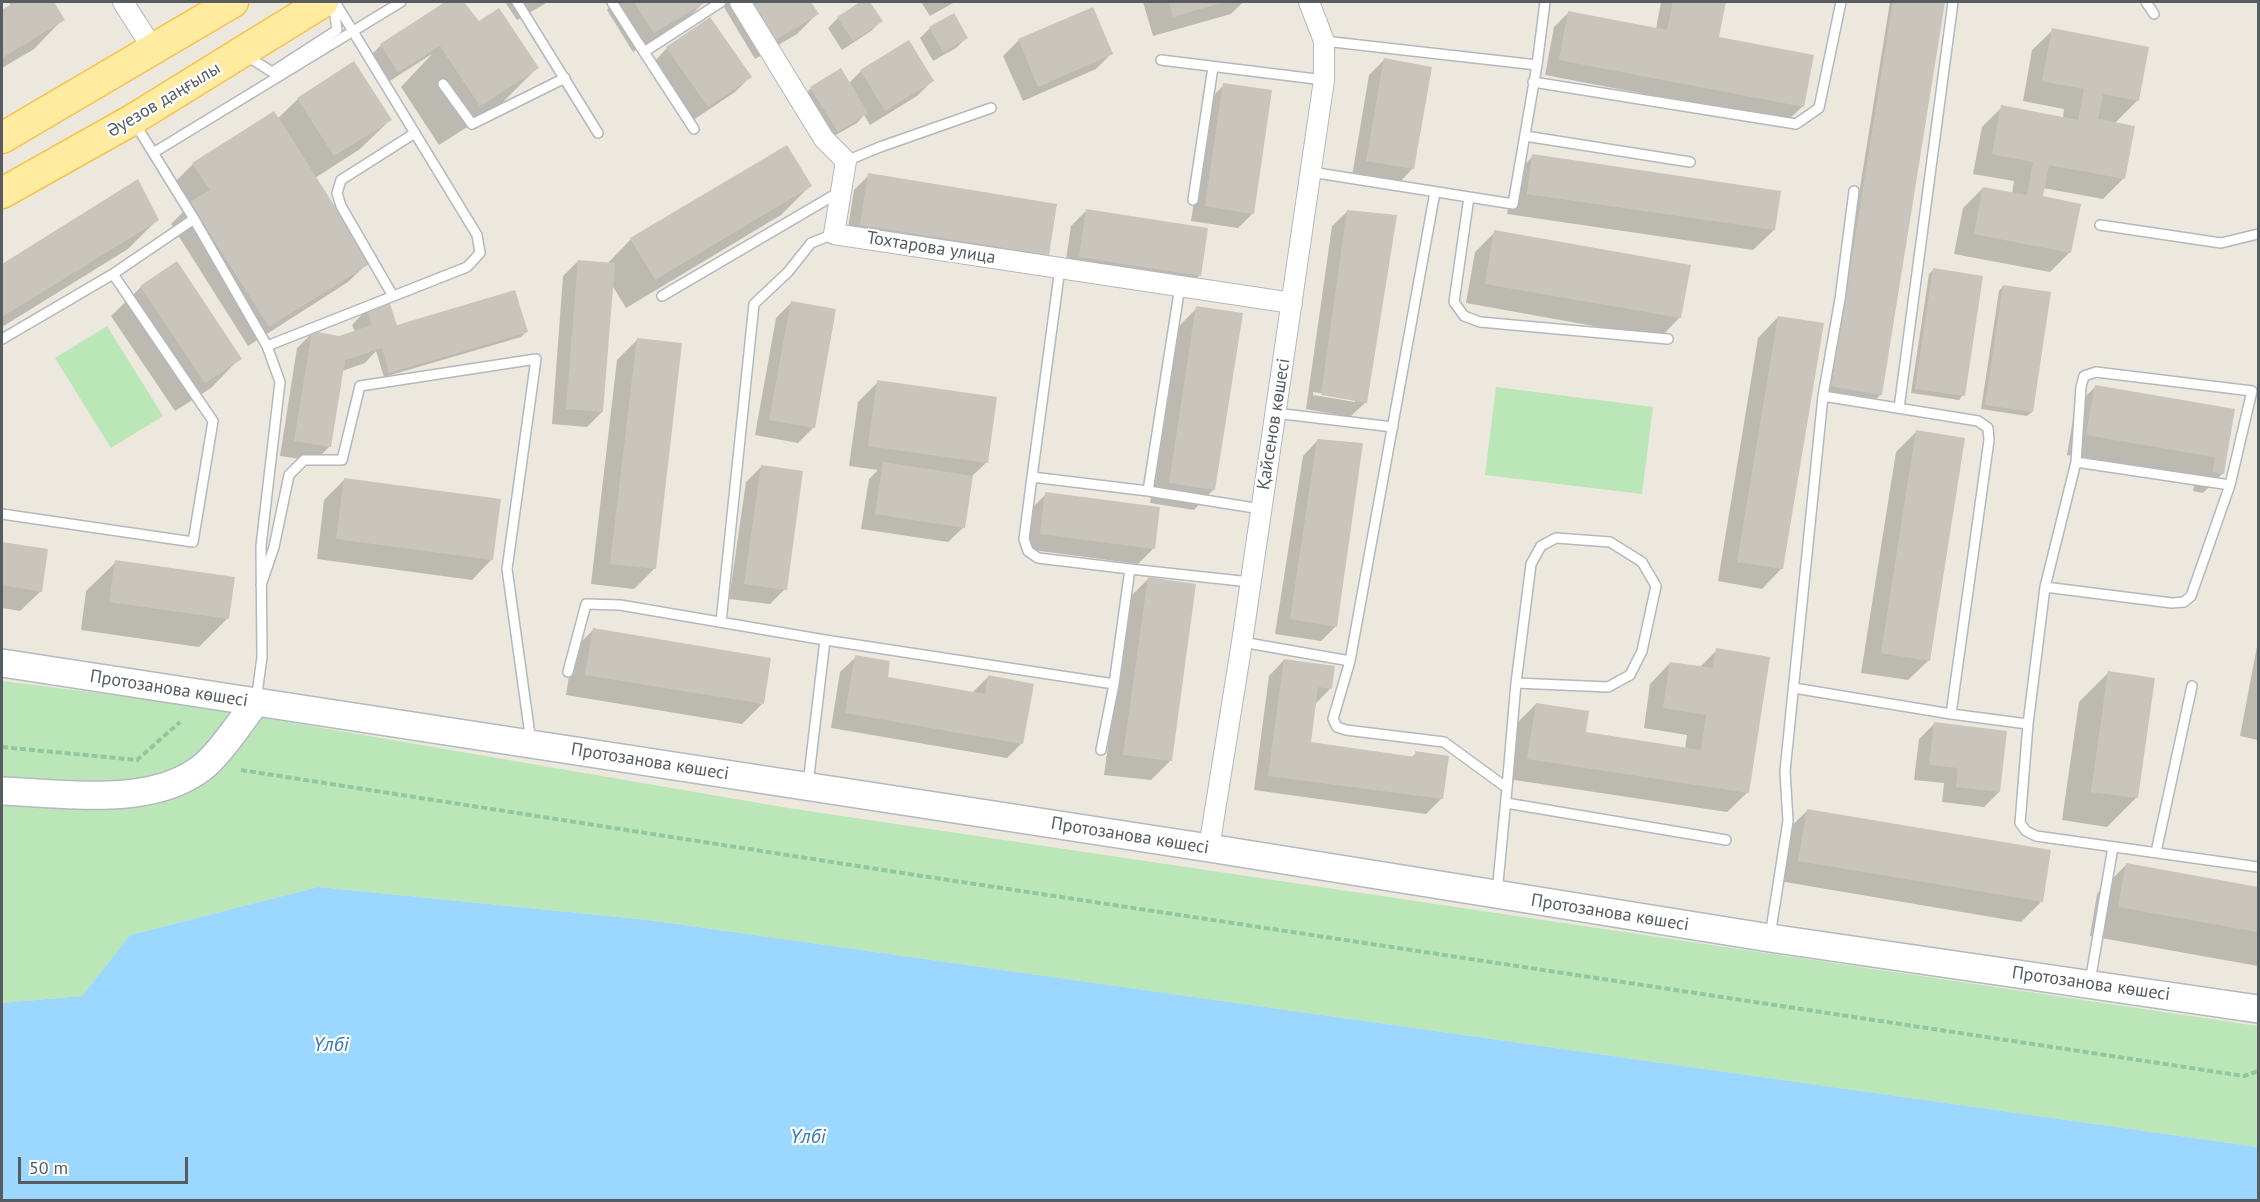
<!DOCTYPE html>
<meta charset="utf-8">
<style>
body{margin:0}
#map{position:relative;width:2260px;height:1202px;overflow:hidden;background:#ece8de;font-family:"PT Sans",sans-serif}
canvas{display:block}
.frame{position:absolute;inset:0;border:3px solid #575c61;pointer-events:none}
.scale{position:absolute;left:18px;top:1157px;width:170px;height:27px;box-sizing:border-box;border:3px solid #575c61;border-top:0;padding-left:8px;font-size:18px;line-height:21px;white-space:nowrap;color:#575c61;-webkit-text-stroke:4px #fff;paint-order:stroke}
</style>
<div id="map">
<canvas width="2260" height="1202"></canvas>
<div class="frame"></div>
<div class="scale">50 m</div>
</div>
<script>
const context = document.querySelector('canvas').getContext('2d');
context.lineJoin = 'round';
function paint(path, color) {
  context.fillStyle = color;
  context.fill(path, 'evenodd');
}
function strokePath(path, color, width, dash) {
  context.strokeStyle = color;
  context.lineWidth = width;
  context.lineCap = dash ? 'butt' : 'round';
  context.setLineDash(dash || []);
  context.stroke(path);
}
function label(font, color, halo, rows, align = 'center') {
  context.font = font + ' "PT Sans",sans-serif';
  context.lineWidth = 4.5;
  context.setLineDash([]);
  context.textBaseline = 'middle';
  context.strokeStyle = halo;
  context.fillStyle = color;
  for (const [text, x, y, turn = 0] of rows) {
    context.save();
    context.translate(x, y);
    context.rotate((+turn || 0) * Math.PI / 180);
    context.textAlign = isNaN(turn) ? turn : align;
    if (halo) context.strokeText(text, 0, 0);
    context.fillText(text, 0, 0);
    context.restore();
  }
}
paint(new Path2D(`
 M 107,326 L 163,416 L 111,448 L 55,358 Z
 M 1496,387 L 1653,407 L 1642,494 L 1485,475 Z
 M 2,681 L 171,702 L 788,808 L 2258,1026 L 2258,1147 L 648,920 L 318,887 L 130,935 L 82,996 L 2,1003 Z`), '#bae6b8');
paint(new Path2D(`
 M 318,887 L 648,920 L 2258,1147 L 2258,1200 L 2,1200 L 2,1003 L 82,996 L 130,935 Z`), '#9bd7ff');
paint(new Path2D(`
 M 9,2 L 52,2 L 63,19 L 34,49 L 2,68 L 2,12 L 11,6 Z
 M 447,2 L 463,2 L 477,21 L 537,68 L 497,108 L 439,145 L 401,87 L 432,54 L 382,86 L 366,60 L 381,45 Z
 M 505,2 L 548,2 L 517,20 Z
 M 613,2 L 704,2 L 684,22 L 633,52 L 607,10 Z
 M 721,2 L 809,2 L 817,14 L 797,34 L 755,59 Z
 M 863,2 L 868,2 L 881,21 L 871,31 L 842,50 L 828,28 L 838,18 Z
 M 921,2 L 955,2 L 930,16 Z
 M 1143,2 L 1243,2 L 1231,14 L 1153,36 Z
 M 1661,2 L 1724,2 L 1717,38 L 1803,106 L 1787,121 L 1545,75 L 1554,27 L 1569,12 L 1656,29 Z
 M 1890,2 L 1943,2 L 1881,394 L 1876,399 L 1827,391 Z
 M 1092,9 L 1111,54 L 1096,69 L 1023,101 L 1003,56 L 1018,41 Z
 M 930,28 L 966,38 L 956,48 L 933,61 L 920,38 Z
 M 2053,30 L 2147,48 L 2137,101 L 2115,123 L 2133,127 L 2123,179 L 2103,199 L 2043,188 L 2041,198 L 2070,252 L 2050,272 L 1954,254 L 1963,208 L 1983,188 L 2012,194 L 2014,181 L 1973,174 L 1982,127 L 2002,107 L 2063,118 L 2064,109 L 2023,101 L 2032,50 Z
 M 667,48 L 750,77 L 735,92 L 692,121 L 652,64 Z
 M 1384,60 L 1413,168 L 1398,184 L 1352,176 L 1369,75 Z
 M 861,71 L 932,81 L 917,96 L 870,125 L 864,115 L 857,123 L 827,140 L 801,98 L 811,88 L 849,83 Z
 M 1224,85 L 1253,213 L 1238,228 L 1191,221 L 1209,100 Z
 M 298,99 L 390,120 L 360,149 L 315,178 L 369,262 L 348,282 L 248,346 L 171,224 L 188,207 L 173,184 L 193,164 L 277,119 Z
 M 1533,156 L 1774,230 L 1753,250 L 1507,214 L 1513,176 Z
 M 869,175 L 1047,254 L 1032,270 L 846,240 L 854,190 Z
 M 137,181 L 158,219 L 128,249 L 2,327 L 2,266 Z
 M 810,186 L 781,215 L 626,308 L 612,285 L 602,412 L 587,427 L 552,424 L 563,276 L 578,261 L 607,264 L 631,239 Z
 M 1086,211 L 1200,275 L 1184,290 L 1064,272 L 1071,226 Z
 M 1348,211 L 1366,402 L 1350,417 L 1306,409 L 1332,226 ZM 1313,392 L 1355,399 L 1355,402 L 1313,395 Z
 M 1495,232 L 1680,317 L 1660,338 L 1466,303 L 1475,252 Z
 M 177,263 L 240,358 L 211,388 L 175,411 L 111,316 L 141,287 Z
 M 1933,270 L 1963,395 L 1959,400 L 1911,393 L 1929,274 Z
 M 2003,286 L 2032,412 L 2027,416 L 1981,409 L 1999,291 Z
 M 791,303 L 835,311 L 813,428 L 798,443 L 755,435 L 776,318 Z
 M 1197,308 L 1214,489 L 1194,510 L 1150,503 L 1177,328 Z
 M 367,309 L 390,329 L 526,332 L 521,337 L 384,377 L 376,351 L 365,363 L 342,371 L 330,446 L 315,461 L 280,456 L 297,348 L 312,333 L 339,337 L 355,332 L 352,325 Z
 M 1778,317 L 1782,568 L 1762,589 L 1718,581 L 1758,338 Z
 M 637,340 L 654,569 L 634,589 L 591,584 L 617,360 Z
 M 878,382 L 987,462 L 971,477 L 964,527 L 948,542 L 861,529 L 869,479 L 878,470 L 849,466 L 858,402 Z
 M 2095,387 L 2233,410 L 2223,473 L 2203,493 L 2193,491 L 2196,476 L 2067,455 L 2075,407 Z
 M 1916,432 L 1929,660 L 1908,680 L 1861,673 L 1896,452 Z
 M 1318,440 L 1336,626 L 1321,641 L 1275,634 L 1303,456 Z
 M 761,467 L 785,589 L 770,604 L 729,599 L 746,482 Z
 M 344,480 L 492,559 L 472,580 L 317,559 L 324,500 Z
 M 1046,494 L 1153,549 L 1138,564 L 1025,549 L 1031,509 Z
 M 2,543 L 47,550 L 41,591 L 20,611 L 2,608 Z
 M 116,562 L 228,618 L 199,647 L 81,630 L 86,591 Z
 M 1148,579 L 1171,760 L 1151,780 L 1104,775 L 1128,599 Z
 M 593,630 L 762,704 L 742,724 L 566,695 L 573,650 Z
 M 2258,641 L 2258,740 L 2240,736 Z
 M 1717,650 L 1748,792 L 1727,812 L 1508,779 L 1516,724 L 1536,704 L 1584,733 L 1685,749 L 1687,735 L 1644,728 L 1650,684 L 1670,663 L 1699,668 Z
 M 856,657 L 886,678 L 972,693 L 988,677 L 1022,743 L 1007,758 L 831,728 L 840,672 Z
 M 1284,660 L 1331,688 L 1316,703 L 1309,744 L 1411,758 L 1416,753 L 1442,798 L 1426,814 L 1254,790 L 1269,676 Z
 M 2108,673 L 2136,798 L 2107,827 L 2062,820 L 2079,702 Z
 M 1934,724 L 1999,792 L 1984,807 L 1942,802 L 1944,783 L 1914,780 L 1919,739 Z
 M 1808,810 L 2041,902 L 2021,922 L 1779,881 L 1787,830 Z
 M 2126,865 L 2258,888 L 2258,966 L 2090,936 L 2097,894 Z`), '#0003');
paint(new Path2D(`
 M 15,2 L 54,2 L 65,20 L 2,58 L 2,10 Z
 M 445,2 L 464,2 L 479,21 L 499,8 L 539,68 L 480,106 L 440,46 L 398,72 L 380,44 Z
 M 634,2 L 706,2 L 654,33 Z
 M 753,2 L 811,2 L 819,14 L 776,40 Z
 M 860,2 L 870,2 L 883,21 L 853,41 L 837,17 Z
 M 1169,2 L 1224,2 L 1173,17 Z
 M 1673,2 L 1726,2 L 1719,37 L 1814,55 L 1804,107 L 1559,60 L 1568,11 L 1667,30 Z
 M 1893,2 L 1945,2 L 1882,395 L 1831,386 Z
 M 1093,7 L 1113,54 L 1038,87 L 1018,39 Z
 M 954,13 L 968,38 L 943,52 L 929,27 Z
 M 710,17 L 752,77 L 708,107 L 666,47 Z
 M 2052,28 L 2149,47 L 2139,101 L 2103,94 L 2098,119 L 2135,126 L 2125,179 L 2049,165 L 2043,196 L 2081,204 L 2071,253 L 1974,234 L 1983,187 L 2027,195 L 2033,162 L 1992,154 L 2001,105 L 2078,120 L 2084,89 L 2042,81 Z
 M 909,40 L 934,81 L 885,111 L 860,70 Z
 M 1384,58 L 1432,67 L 1414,169 L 1366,161 Z
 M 354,61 L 392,120 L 334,156 L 297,98 Z
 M 841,68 L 868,113 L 838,132 L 810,87 Z
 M 1223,83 L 1272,90 L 1254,214 L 1205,206 Z
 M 274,111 L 371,263 L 269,327 L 190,202 L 210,190 L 192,163 Z
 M 787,145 L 812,186 L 655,280 L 630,238 Z
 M 1532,154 L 1781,191 L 1775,230 L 1527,194 Z
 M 868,173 L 1057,204 L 1049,255 L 860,225 Z
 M 138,179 L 159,220 L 2,317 L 2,264 Z
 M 1086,209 L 1208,228 L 1201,276 L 1079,257 Z
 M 1347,210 L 1397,215 L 1367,403 L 1321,395 Z
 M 1494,230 L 1691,265 L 1681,318 L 1485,284 Z
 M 578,260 L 615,263 L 603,412 L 566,409 Z
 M 177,261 L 242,359 L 205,383 L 140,286 Z
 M 1933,268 L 1983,276 L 1965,396 L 1915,389 Z
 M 2003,285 L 2051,292 L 2033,412 L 1985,405 Z
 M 515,290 L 528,332 L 389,373 L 382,348 L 345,360 L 331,447 L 294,441 L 312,331 L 339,336 L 372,325 L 366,308 L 389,301 L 397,325 Z
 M 791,301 L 836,309 L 815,428 L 769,420 Z
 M 1196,306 L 1243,313 L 1215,490 L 1169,483 Z
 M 1778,316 L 1824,323 L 1783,569 L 1737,562 Z
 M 637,338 L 682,343 L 656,569 L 610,564 Z
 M 877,380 L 997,397 L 988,463 L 868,446 Z
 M 2095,385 L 2235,409 L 2224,474 L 2213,472 L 2215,457 L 2086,435 Z
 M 1916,430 L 1965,438 L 1930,661 L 1881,653 Z
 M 1317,439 L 1363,443 L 1337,627 L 1290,619 Z
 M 883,462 L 973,476 L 965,528 L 875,514 Z
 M 761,465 L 803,471 L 787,590 L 744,584 Z
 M 344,478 L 501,499 L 493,560 L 336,539 Z
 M 1045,492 L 1160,507 L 1155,549 L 1040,534 Z
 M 2,542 L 48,549 L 42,592 L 2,585 Z
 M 115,560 L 235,577 L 229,619 L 109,602 Z
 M 1148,577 L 1196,584 L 1172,761 L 1123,755 Z
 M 593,628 L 771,658 L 764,704 L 585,675 Z
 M 1716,648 L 1770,657 L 1749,793 L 1527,759 L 1536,703 L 1589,711 L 1586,732 L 1701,750 L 1706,715 L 1663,708 L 1670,662 L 1713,668 Z
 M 855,655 L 890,661 L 888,677 L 985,694 L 988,675 L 1034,684 L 1023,744 L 845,713 Z
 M 1284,659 L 1335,666 L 1332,689 L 1318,687 L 1311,742 L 1415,757 L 1415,751 L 1449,756 L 1443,799 L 1268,776 Z
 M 2108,671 L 2155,678 L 2138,798 L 2091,792 Z
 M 1934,722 L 2007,731 L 2000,792 L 1956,787 L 1958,768 L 1929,765 Z
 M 1807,809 L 2051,850 L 2043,902 L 1798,861 Z
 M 2126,863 L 2258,887 L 2258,932 L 2118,907 Z`), '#c9c5bd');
const lane = new Path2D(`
 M 517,2 L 598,133
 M 612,2 L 644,52 L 721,2
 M 2146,2 L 2154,14
 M 1324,41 L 1537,65 L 1545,2
 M 644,52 L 694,129
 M 247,56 L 272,72 L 337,30 L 333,2
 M 1161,60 L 1324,80
 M 1533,82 L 1796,124 L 1819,108 L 1841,2
 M 443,84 L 472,124 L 565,78
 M 134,122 L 194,219 L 267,346 L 280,382 L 261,546 L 262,657 L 256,701
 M 1525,136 L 1690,162
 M 153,153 L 401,2
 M 846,161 L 880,147 L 991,108
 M 1311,172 L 1513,204 L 1537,65
 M 1469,197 L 1454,302 L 1464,316 L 1480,322 L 1668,339
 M 1193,200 L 1213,67
 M 2100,225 L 2221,243 L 2258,234
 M 1060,268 L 1032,477 L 1148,491
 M 113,274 L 194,219
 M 1180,286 L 1148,491 L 1261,509
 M 393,296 L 341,206 L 337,193 L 341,180 L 415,133
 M 662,296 L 841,191
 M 2,339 L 113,274 L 213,421 L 193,542 L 2,514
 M 267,346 L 467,267 L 480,253 L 477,235 L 335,2
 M 1823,396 L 1840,299 L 1854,191
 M 1899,408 L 1953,2
 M 1275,413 L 1393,427
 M 2076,462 L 2230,485 L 2252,391 L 2096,372 L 2084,376 L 2081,387 L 2076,462 L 2045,587 L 2028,724 L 2020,823 L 2026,831 L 2036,836 L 2258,867
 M 1032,477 L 1024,539 L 1028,551 L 1038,558 L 1130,569
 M 261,585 L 274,547 L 289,475 L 304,460 L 342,460 L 360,386 L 536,359 L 507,569 L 531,742
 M 2045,587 L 2172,603 L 2184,602 L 2191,596 L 2230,485
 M 721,622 L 754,304 L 788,272 L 811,243 L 834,234
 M 1242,642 L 1350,661 L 1333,719 L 1337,727 L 1346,730 L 1444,742 L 1507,788 L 1497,893
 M 1350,661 L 1435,192
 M 568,672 L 586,604 L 620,605 L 825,640
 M 1794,688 L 1951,714
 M 1101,750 L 1114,684
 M 808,784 L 825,640 L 1114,684 L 1130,569 L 1250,582
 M 1507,788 L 1516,683 L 1531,564 L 1541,546 L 1556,538 L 1610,542 L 1642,562 L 1656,586 L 1642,651 L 1630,675 L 1608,687 L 1516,683
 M 1506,803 L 1726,840
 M 2156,852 L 2192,686
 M 1770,936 L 1788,821 L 1785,771 L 1823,396 L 1978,421 L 1988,428 L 1989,440 L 1951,714 L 2028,724
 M 2090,982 L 2113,847`);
const street = new Path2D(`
 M 123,2 L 153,49
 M 740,2 L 824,139 L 846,161 L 834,234 L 1292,303
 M 1209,848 L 1242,642 L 1324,80 L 1324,41 L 1309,2`);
const secondary = new Path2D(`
 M 2,663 L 1209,848 L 1770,938 L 2258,1009
 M 2,791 C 62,793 143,807 196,772 C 217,759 240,722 256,702`);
const primary = new Path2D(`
 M 2,138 L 233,2
 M 2,193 L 132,120 L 323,2`);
strokePath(lane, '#b4b7bd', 12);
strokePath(street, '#b4b7bd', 22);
strokePath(secondary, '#b4b9bf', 30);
strokePath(primary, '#f9c14a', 33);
strokePath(new Path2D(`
 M 2,747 L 137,760 L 180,722
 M 241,770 L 922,876 L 2244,1076 L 2258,1071`), '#91c79e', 4, [6, 3]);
strokePath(lane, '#fff', 9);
strokePath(street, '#fff', 20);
strokePath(secondary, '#fff', 27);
strokePath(primary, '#ffeca0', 30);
label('18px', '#575c61', '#fff', [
 ["Әуезов даңғылы",164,100,-31],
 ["Тохтарова улица",931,248,9],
 ["Қайсенов көшесі",1274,424,-81],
 ["Протозанова көшесі",169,689,9],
 ["Протозанова көшесі",650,762,9],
 ["Протозанова көшесі",1130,836,9],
 ["Протозанова көшесі",1610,913,9],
 ["Протозанова көшесі",2091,984,8]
]);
label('italic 20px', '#3478b6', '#fff', [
 ["Үлбі",331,1045],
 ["Үлбі",808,1137]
]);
</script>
